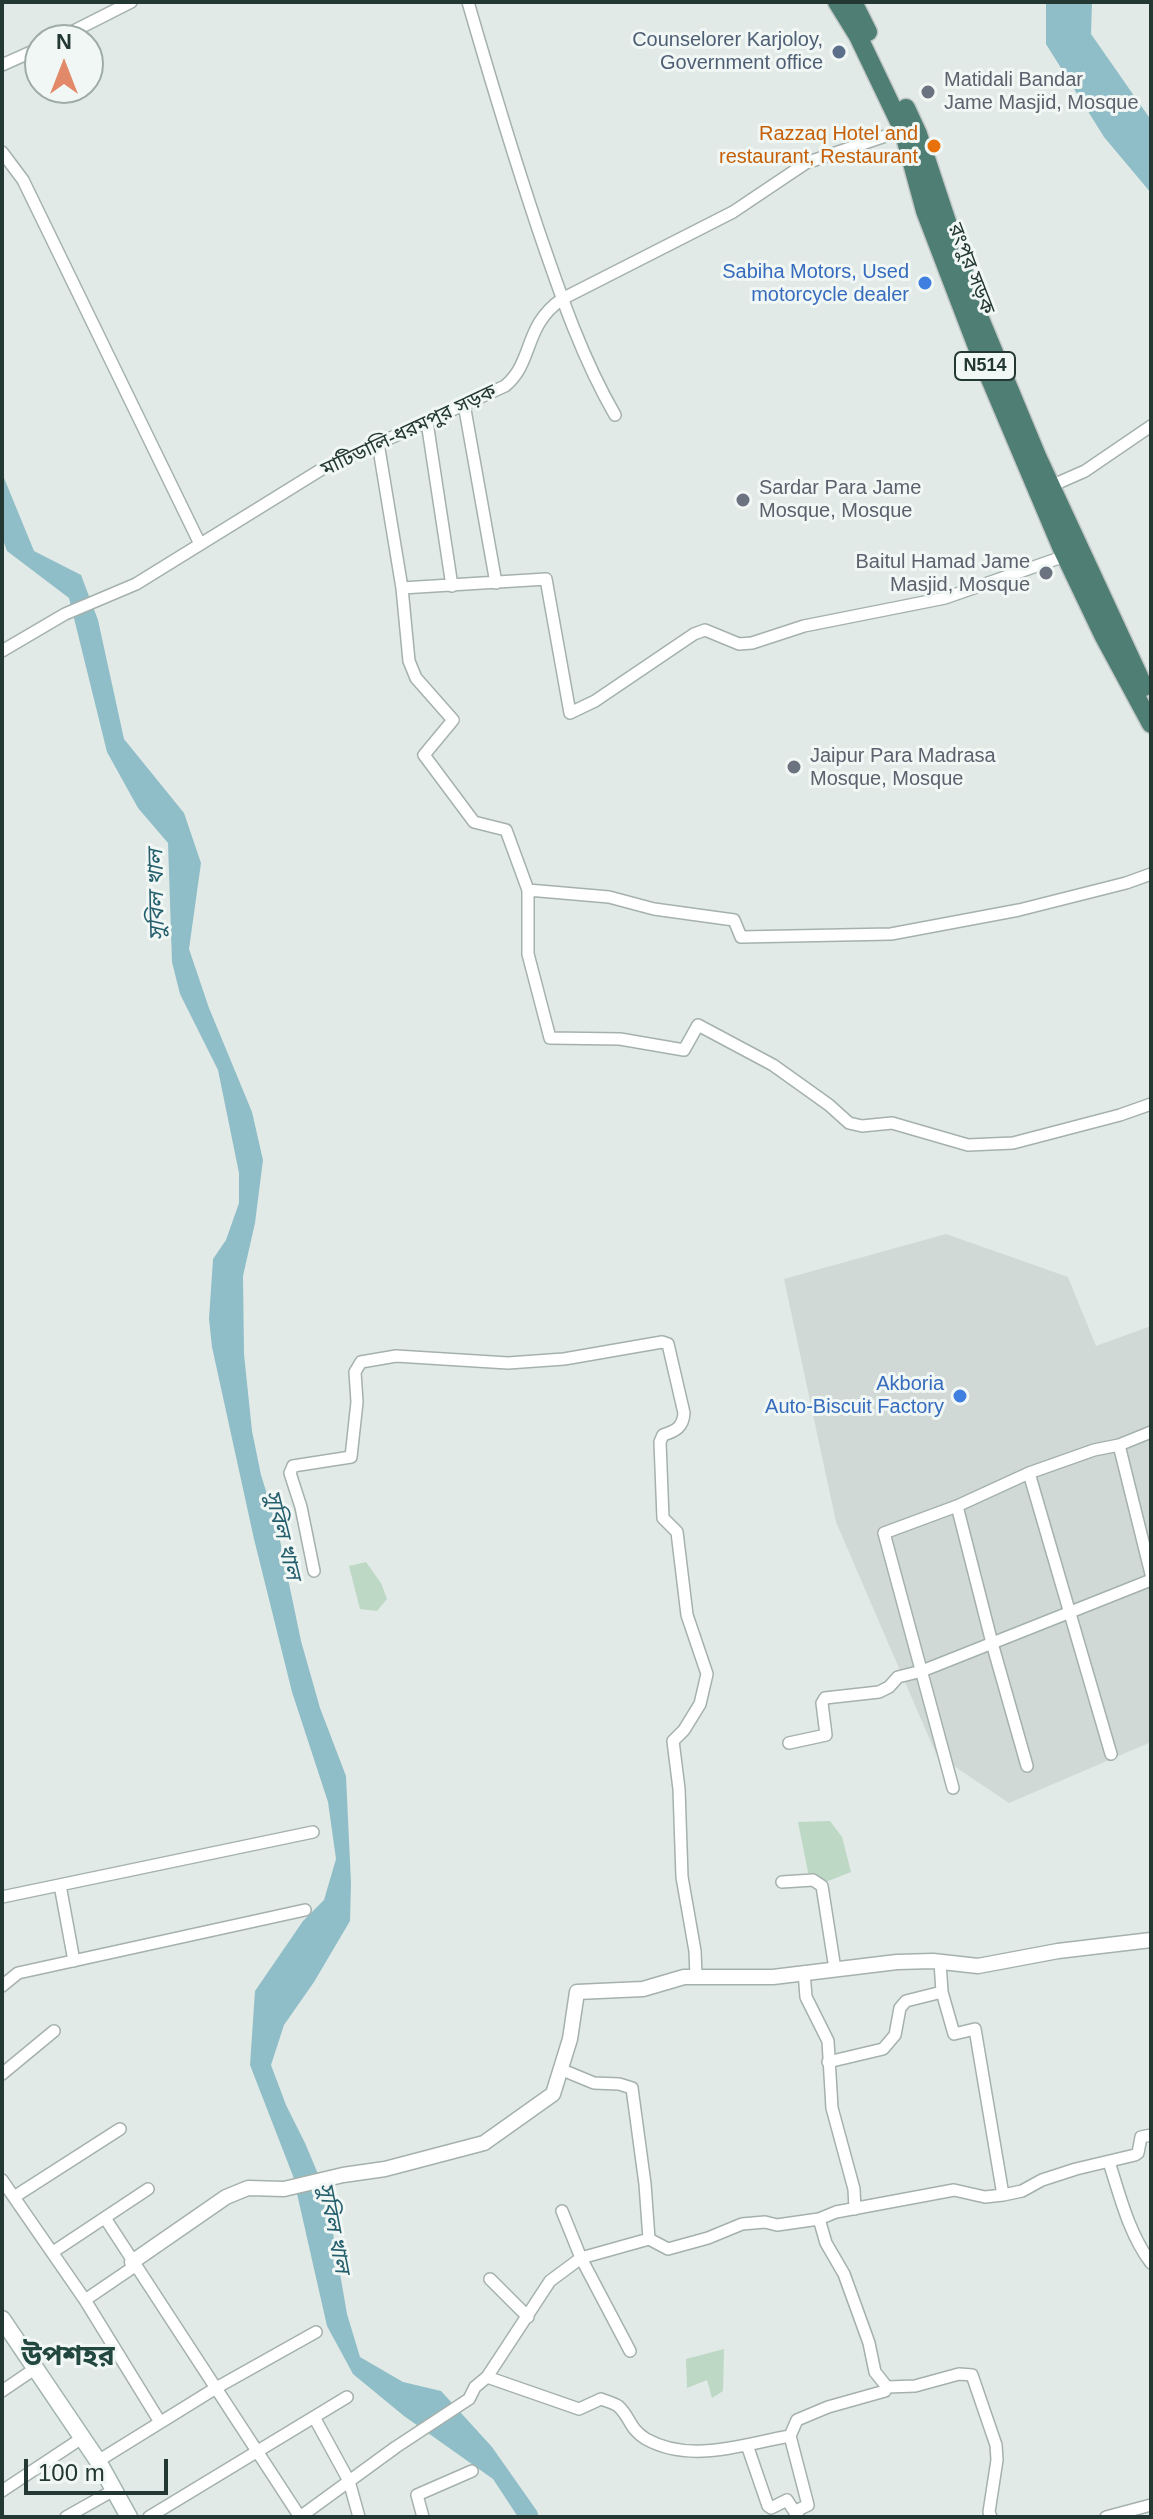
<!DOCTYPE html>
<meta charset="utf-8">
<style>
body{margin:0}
#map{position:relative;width:1153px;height:2519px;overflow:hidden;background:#e1eae6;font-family:Helvetica,sans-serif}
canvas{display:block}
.frame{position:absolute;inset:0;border:4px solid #243833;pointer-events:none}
.north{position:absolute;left:24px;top:24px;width:80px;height:80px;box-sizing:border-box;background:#f1f7f4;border:2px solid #9faba7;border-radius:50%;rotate:0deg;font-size:22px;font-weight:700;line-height:32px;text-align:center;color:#243833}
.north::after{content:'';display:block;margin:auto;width:28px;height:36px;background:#e18968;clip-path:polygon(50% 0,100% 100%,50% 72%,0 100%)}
.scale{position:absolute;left:24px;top:2459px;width:144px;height:36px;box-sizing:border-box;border:4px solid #243833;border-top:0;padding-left:10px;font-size:24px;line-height:28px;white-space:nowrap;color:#243833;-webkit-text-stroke:6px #f1f7f4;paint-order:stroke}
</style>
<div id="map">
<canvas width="1153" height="2519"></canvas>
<div class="frame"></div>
<div class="north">N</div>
<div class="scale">100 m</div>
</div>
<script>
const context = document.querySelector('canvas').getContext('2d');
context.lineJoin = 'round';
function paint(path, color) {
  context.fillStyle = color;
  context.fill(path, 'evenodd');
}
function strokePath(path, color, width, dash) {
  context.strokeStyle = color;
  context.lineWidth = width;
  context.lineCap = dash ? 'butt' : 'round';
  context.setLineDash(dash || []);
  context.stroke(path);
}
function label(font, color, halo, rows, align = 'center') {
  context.font = font + ' Helvetica,"Noto Sans Bengali",sans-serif';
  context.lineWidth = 6;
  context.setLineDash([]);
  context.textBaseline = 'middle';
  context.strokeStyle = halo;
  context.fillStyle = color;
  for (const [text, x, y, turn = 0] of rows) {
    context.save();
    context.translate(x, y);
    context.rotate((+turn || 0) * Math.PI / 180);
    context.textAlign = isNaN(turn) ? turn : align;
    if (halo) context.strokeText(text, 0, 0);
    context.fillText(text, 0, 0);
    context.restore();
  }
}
paint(new Path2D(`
 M 946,1234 L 1068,1277 L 1096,1346 L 1151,1326 L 1151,1742 L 1009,1803 L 936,1754 L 836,1522 L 784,1279 Z`), '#d0d9d5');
paint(new Path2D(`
 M 366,1562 L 381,1583 L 387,1599 L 377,1611 L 360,1609 L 349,1566 Z
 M 830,1821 L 842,1837 L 851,1872 L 823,1883 L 818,1876 L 809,1877 L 798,1822 Z
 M 724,2349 L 723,2391 L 712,2398 L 707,2380 L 687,2388 L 686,2359 Z`), '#bdd8c5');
paint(new Path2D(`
 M 1046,2 L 1092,2 L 1091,34 L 1151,120 L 1151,193 L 1104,137 L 1046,44 Z
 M 2,473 L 34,551 L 81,575 L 98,620 L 124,739 L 184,813 L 201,863 L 189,949 L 209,1008 L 252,1112 L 263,1160 L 255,1223 L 243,1276 L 244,1354 L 252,1431 L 261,1475 L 277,1526 L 301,1641 L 320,1708 L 346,1776 L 351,1883 L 350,1921 L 314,1982 L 284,2025 L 271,2065 L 286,2105 L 305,2143 L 326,2193 L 347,2314 L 360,2357 L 403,2382 L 441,2391 L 492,2447 L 537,2511 L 539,2517 L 518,2517 L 493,2479 L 404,2416 L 353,2374 L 327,2326 L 293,2176 L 250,2065 L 255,1991 L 303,1921 L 324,1900 L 336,1859 L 328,1802 L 292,1692 L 254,1539 L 212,1347 L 209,1319 L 213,1259 L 226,1240 L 239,1203 L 239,1173 L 218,1070 L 180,994 L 172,962 L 168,843 L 138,808 L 107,752 L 69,598 L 7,551 L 2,537 Z`), '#90bec8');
const minor = new Path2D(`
 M 468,2 C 490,78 513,154 538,229 C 560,293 581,356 615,415
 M 56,40 L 131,2
 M 2,65 L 40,48
 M 2,152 L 23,180 L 200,544
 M 464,404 L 496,583
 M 427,422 L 452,586
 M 378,443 L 402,588 L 409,661 L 416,678 L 453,720 L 424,755 L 474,822 L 506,830 L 528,890 L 528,954 L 550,1038 L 620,1039 L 684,1050 L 698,1025 L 773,1065 L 829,1105 L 849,1123 L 862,1126 L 892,1123 L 968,1145 L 1013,1143 L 1120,1115 L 1151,1104
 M 1051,486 L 1085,471 L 1151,426
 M 402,588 L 546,579 L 570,713 L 595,701 L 694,634 L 705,630 L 739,644 L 752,643 L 804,626 L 945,598 L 1065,556
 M 2,651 L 65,614 L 136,584 L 322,469 L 505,386 C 534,362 523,326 562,299 L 733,212 L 806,163 L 903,130
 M 528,890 L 609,897 L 654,909 L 734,920 L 741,937 L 891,934 L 1019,910 L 1126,883 L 1151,874
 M 1119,1445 L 1151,1574
 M 1029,1473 L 1111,1754
 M 957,1506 L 992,1643 L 1027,1766
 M 314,1571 L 301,1507 L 290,1473 L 293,1466 L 351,1457 L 357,1402 L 355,1372 L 361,1362 L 396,1356 L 508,1363 L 564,1359 L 662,1342 L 668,1344 L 684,1413 C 683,1427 676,1431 663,1435 L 660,1442 L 663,1518 L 677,1532 L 687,1615 L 707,1674 L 700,1704 L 684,1730 L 673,1741 L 679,1789 L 682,1877 L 695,1951 L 696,1977
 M 789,1743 L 826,1735 L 822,1703 L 825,1698 L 879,1692 L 889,1687 L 898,1677 L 922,1671 L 1151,1580
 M 953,1788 L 884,1533 L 957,1506 L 1029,1473 L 1094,1450 L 1119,1445 L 1151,1432
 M 782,1882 L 813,1880 L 822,1886 L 835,1969
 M 60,1885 L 74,1961
 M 2,1897 L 313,1832
 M 940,1962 L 942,1992 L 954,2034 L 975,2029 L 1003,2195
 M 804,1972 L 806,1997 L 828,2041 L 832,2108 L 854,2189 L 855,2209
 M 2,1986 L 18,1973 L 305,1910
 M 828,2062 L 883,2049 L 895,2035 L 900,2008 L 906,2001 L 942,1992
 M 560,2069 L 594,2083 L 619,2084 L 632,2088 L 645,2184 L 649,2239 L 668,2249 L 708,2238 L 742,2224 L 765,2222 L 777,2225 L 819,2219 L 826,2243 L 844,2274 L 869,2343 L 875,2372 L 887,2387 L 915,2386 L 959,2374 L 972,2375 L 996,2445 L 997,2460 L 989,2512 L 991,2517
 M 2,2074 L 54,2031
 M 1109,2162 C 1120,2196 1129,2234 1151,2263
 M 2,2180 L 85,2300 L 160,2422
 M 14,2197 L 120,2129
 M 562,2211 L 581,2258 L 630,2351
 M 105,2218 L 300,2517
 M 819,2219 L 836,2212 L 954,2190 L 985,2197 L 1003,2195 L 1022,2191 L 1042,2180 L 1076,2169 L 1135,2155 L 1138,2153 L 1141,2137 L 1151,2135
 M 53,2252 L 148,2189
 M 490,2279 L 528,2317
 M 85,2300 L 135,2266
 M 487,2377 L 550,2281 L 581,2258 L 649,2239
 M 2,2391 L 36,2368
 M 314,2417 L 349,2481 L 359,2517
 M 790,2436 L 808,2505 L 796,2511
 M 747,2445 L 768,2506 L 771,2508 L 787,2500 L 798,2517
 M 98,2461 L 216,2388 L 316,2332
 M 2,2491 L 82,2438
 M 66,2517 L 114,2490
 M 149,2517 L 347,2397
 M 300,2517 L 396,2447 L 469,2399 L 475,2387 L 487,2377 L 579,2409 L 601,2399 C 606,2401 614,2403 618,2406 C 630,2416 629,2429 646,2439 C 691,2464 743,2444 790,2436 L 797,2420 L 828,2407 L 885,2391 L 887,2387
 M 423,2517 L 417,2495 L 472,2471
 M 1106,2517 L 1151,2505`);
const tertiary = new Path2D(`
 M 132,2262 L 226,2197 L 248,2188 L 284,2189 L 343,2175 L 385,2169 L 484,2143 L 553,2094 L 570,2039 L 577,1992 L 643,1989 L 684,1977 L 773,1977 L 897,1962 L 933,1961 L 978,1966 L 1058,1951 L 1151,1940`);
const secondary = new Path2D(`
 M 2,2319 L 98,2461 L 129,2517`);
const trunk = new Path2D(`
 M 837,2 L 858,36 L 903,130 L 925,211 L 982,360 L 1062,549 L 1103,635 L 1151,724
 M 853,2 L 868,32
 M 906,108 L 918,134 L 976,309 L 1037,456 L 1144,687`);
strokePath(minor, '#a5b1ad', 14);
strokePath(tertiary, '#a5b1ad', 17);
strokePath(secondary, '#a2b4ae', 19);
strokePath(trunk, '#c2c7c6', 21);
strokePath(minor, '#fff', 11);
strokePath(tertiary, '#fff', 14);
strokePath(secondary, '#fff', 16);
strokePath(trunk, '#4f7e74', 18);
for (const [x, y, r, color] of [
 [839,52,8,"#5c6f8a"],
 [928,92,8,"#6b7280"],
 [934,146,8,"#e8710a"],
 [925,283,8,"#3f7fe0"],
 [743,500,8,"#6b7280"],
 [1046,573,8,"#6b7280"],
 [794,767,8,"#6b7280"],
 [960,1396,8,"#3f7fe0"]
]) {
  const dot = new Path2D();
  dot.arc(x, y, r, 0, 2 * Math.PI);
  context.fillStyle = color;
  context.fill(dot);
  strokePath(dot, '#f1f7f4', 3);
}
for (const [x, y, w] of [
 [985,366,60]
]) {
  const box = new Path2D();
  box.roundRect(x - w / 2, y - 14, w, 28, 6);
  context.fillStyle = '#f1f7f4';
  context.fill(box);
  strokePath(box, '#243833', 2);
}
label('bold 18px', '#243833', null, [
 ["N514",985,366]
]);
label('20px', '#4e5e75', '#f1f7f4', [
 ["Counselorer Karjoloy,",823,40],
 ["Government office",823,63]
], 'right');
label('20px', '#5b616d', '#f1f7f4', [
 ["Matidali Bandar",944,80],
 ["Jame Masjid, Mosque",944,103],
 ["Sardar Para Jame",759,488],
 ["Mosque, Mosque",759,511],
 ["Baitul Hamad Jame",1030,562,"right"],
 ["Masjid, Mosque",1030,585,"right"],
 ["Jaipur Para Madrasa",810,756],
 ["Mosque, Mosque",810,779]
], 'left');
label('20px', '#c56008', '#f1f7f4', [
 ["Razzaq Hotel and",918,134],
 ["restaurant, Restaurant",918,157]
], 'right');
label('20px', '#243833', '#f1f7f4', [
 ["রংপুর সড়ক",971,269,69],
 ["মাটিডালি-ধরমপুর সড়ক",409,431,-25]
]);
label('20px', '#366cbe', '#f1f7f4', [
 ["Sabiha Motors, Used",909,272],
 ["motorcycle dealer",909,295],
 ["Akboria",944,1384],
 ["Auto-Biscuit Factory",944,1407]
], 'right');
label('italic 22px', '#255f6d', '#f1f7f4', [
 ["সুবিল খাল",157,895,-91],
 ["সুবিল খাল",282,1535,76],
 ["সুবিল খাল",333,2228,79]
]);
label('bold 28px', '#224840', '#f1f7f4', [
 ["উপশহর",68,2357]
]);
</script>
